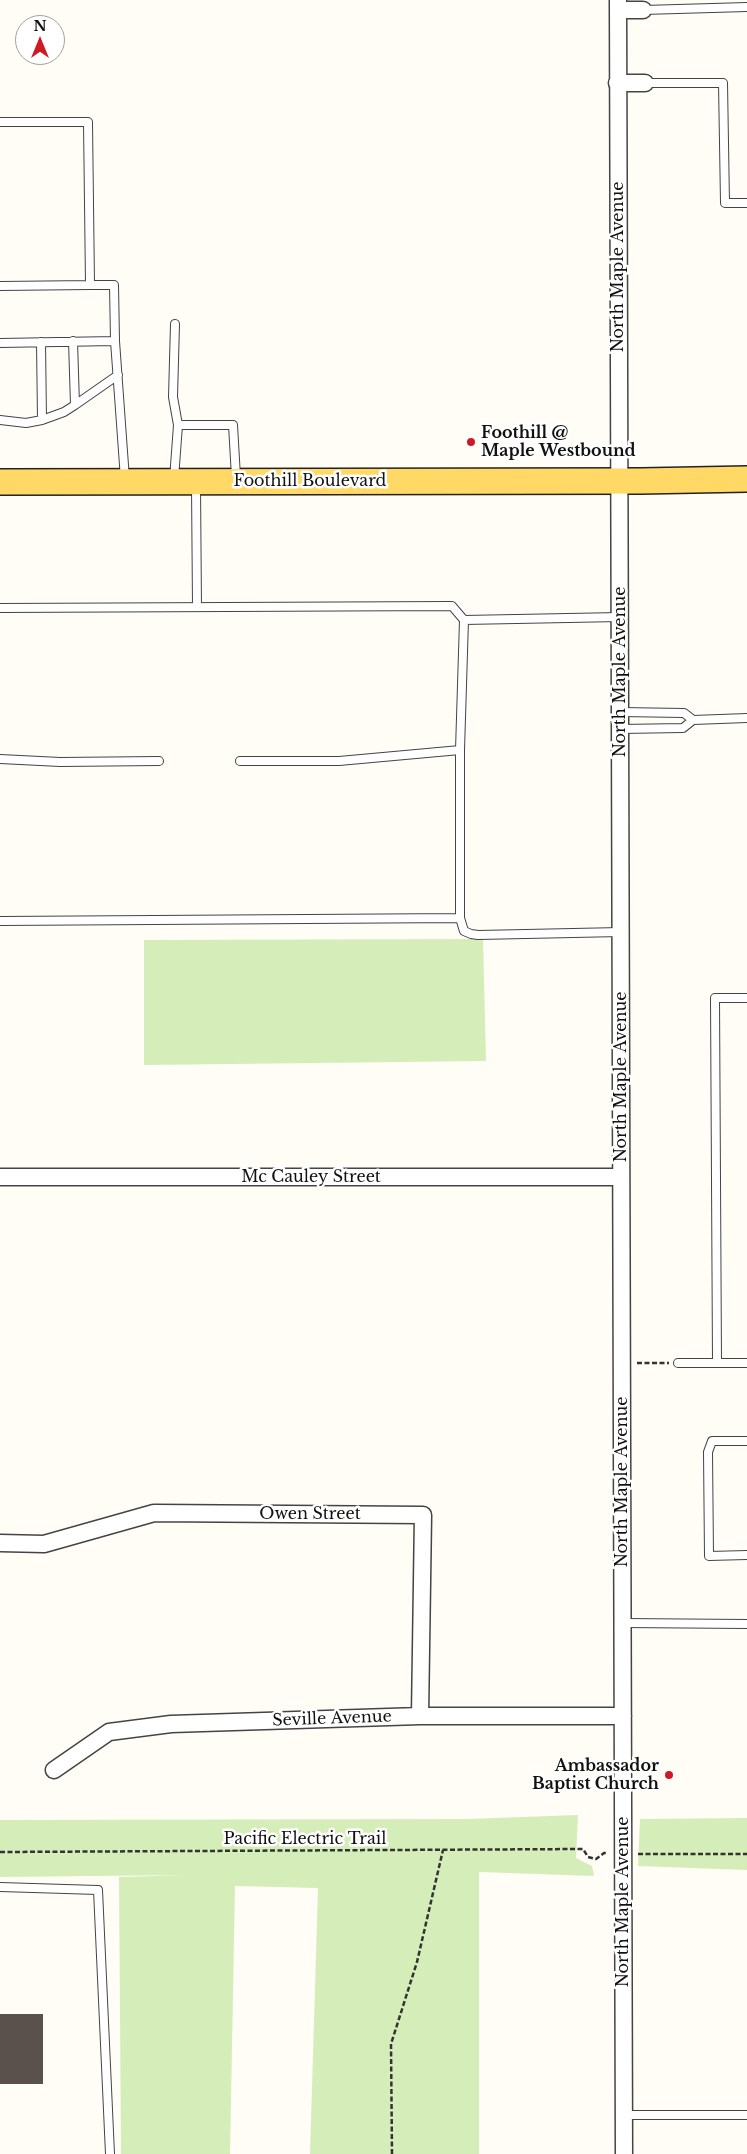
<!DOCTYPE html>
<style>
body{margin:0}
#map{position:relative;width:747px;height:2154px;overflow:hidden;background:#fffdf5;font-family:"Libre Baskerville",serif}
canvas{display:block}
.north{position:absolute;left:15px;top:15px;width:50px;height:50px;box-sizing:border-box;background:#fff;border:1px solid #a0a0a0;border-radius:50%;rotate:0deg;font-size:14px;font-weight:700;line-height:20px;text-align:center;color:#111}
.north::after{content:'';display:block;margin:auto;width:18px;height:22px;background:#cf1a25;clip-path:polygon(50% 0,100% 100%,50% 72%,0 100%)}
</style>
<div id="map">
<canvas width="747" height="2154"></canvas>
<div class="north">N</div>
</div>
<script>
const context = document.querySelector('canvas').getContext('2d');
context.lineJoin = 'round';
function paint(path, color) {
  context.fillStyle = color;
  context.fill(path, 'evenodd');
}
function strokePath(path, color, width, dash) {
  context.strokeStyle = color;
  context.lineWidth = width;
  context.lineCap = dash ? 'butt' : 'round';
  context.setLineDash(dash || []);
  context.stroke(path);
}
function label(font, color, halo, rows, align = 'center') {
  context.font = font + ' "Libre Baskerville",serif';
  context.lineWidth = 5;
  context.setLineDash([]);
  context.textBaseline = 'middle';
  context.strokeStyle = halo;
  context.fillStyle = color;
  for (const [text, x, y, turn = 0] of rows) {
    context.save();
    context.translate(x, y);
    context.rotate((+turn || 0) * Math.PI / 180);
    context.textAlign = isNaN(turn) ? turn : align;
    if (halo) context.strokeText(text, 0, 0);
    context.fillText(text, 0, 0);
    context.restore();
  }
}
paint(new Path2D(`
 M 483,939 L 486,1061 L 144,1065 L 144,940 Z
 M 578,1815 L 576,1858 L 592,1866 L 594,1876 L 479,1872 L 479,2154 L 310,2154 L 318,1888 L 235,1886 L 230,2154 L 121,2154 L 119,1877 L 188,1875 L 0,1877 L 0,1820 L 468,1819 Z
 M 747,1818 L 747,1870 L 638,1866 L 640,1819 Z`), '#d5eeb9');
paint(new Path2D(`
 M 0,2014 L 43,2014 L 43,2084 L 0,2084 Z`), '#5b514c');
const service = new Path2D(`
 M 643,10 L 747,7
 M 645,83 L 723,83 L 725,203 L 747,203
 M 0,122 L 88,122 L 90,285 L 0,286
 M 90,285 L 114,285 L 115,341
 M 73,341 L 75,405 L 118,375
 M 41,342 L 42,420 L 64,412 L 75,405
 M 0,343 L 115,341 L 125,479
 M 0,420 L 26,423 L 42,420
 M 178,425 L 233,425 L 236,477
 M 174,479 L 178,425 L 173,397 L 175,324
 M 196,486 L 197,607
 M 0,608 L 452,606 L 464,620 L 620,617
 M 620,712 L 684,713 L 693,720
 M 620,729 L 683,728 L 693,720 L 747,718
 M 460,750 L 464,620
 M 0,759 L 60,762 L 159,761
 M 240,761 L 339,761 L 460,750 L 460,918 L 464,931 L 471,934 L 478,935 L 621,932
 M 0,921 L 460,918
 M 678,1363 L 747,1363
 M 717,1363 L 715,998 L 747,998
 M 747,1441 L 712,1441 L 708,1452 L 709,1556 L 747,1555
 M 623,1623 L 747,1624
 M 0,1887 L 98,1890 L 110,2154
 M 624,2115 L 747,2115`);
const minor = new Path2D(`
 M 618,0 L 624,2154
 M 618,10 L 643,10
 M 617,83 L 645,83
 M 0,1177 L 621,1177
 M 0,1543 L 44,1544 L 154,1513 L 423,1515 L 420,1716
 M 54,1770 L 109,1732 L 171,1724 L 420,1716 L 623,1716`);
const primary = new Path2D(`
 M 0,482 L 641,481 L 747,479`);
strokePath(service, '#444', 10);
strokePath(minor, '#444', 19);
strokePath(primary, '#222', 28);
strokePath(new Path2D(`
 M 637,1363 L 669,1363
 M 0,1852 L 583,1849 L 588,1857 L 596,1859 L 604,1853 L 607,1853
 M 638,1854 L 747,1854
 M 392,2154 L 391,2044 L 417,1962 L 443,1850`), '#333', 2.5, [5, 2.5]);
strokePath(service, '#fff', 8);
strokePath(minor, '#fff', 16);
strokePath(primary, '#ffd865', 25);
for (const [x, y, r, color] of [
 [471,442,5,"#cf1a25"],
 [669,1775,5,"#cf1a25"]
]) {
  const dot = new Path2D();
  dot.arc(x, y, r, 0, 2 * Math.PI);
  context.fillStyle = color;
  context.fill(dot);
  strokePath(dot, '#fff', 2);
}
label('16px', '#111', '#fff', [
 ["North Maple Avenue",618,267,-90],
 ["Foothill Boulevard",310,481],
 ["North Maple Avenue",620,672,-90],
 ["North Maple Avenue",621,1077,-90],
 ["Mc Cauley Street",311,1177],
 ["North Maple Avenue",622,1482,-90],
 ["Owen Street",310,1514],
 ["Seville Avenue",332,1719,-2],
 ["Pacific Electric Trail",305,1839],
 ["North Maple Avenue",623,1902,-90]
]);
label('bold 16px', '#111', '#fff', [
 ["Foothill @",481,433],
 ["Maple Westbound",481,451],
 ["Ambassador",659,1766,"right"],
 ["Baptist Church",659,1784,"right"]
], 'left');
</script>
